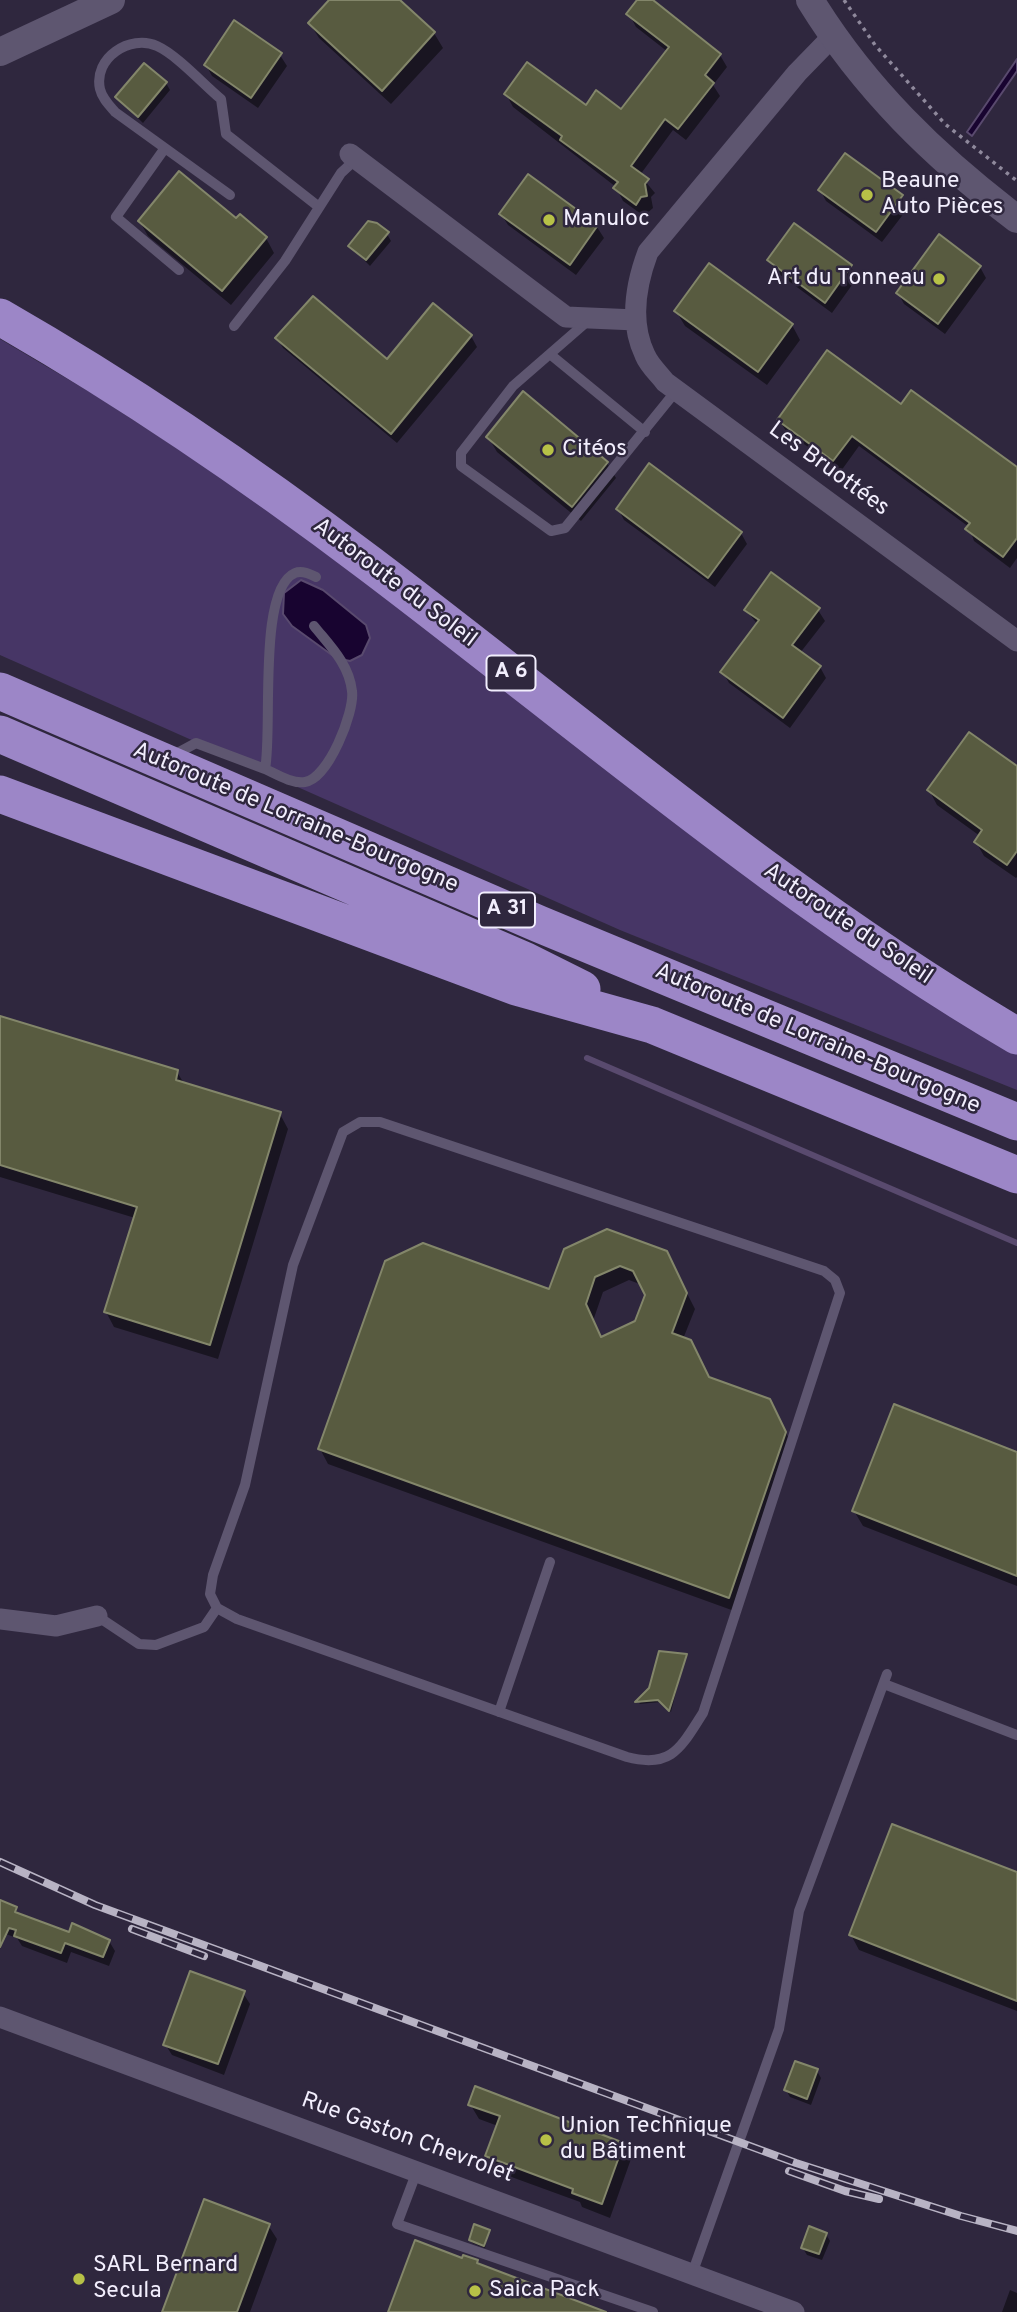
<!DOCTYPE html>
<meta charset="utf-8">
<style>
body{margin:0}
canvas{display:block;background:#2f273e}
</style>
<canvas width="1017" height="2312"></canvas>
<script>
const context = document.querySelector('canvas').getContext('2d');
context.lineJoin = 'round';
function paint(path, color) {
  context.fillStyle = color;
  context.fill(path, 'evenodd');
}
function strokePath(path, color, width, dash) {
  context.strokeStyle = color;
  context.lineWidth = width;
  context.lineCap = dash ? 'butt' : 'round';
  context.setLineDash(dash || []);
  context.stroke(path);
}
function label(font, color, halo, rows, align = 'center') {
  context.font = font + ' Overpass,sans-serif';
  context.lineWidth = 5;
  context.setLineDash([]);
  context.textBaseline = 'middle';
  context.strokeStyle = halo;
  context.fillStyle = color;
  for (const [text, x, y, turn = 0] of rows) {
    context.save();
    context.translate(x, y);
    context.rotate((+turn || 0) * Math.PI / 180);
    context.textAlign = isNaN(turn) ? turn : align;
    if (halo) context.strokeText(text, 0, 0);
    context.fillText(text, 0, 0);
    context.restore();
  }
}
paint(new Path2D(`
 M 0,339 L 93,394 L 283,517 L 1017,1053 L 1017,1090 L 620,930 L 0,655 Z`), '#473666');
const water = new Path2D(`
 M 1017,59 L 1017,71 L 972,136 L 967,132 Z
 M 301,580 L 323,590 L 366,625 L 370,638 L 362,655 L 350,661 L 336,658 L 292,626 L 283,614 L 284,593 Z`);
paint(water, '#180430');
strokePath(water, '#594a6e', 2);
paint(new Path2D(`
 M 331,0 L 398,0 L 434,33 L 443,48 L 391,104 L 319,38 L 310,24 Z
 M 639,0 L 650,0 L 720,55 L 727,67 L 713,85 L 720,96 L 686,140 L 673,130 L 640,175 L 655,193 L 651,197 L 653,208 L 644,216 L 623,201 L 616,187 L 513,107 L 506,94 L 621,111 L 668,52 L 636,27 L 629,14 Z
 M 280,55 L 287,66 L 258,108 L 212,76 L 206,65 Z
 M 166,83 L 170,90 L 143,123 L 117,98 Z
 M 529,176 L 597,227 L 604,238 L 576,275 L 508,225 L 501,214 Z
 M 820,190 L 901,197 L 908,208 L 882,242 L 826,201 Z
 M 237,221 L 266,238 L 274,253 L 231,305 L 148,236 L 140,222 Z
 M 387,234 L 391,241 L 370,266 L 350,246 Z
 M 769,260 L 851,267 L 857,278 L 832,313 L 775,271 Z
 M 980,267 L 986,278 L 945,334 L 904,304 L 898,293 Z
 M 676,311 L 792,325 L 800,340 L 767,385 L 685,326 Z
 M 471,336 L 477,347 L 397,443 L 283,348 L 277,338 L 387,362 Z
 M 902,407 L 1017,470 L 1017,558 L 1010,568 L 974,541 L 969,527 L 859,446 L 841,471 L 786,431 L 779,420 Z
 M 488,437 L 607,463 L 616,478 L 581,521 L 497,452 Z
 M 618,509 L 741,533 L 747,544 L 715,587 L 624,520 Z
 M 746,610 L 818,610 L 825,621 L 800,653 L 820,667 L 826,678 L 790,728 L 729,683 L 723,672 L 758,625 Z
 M 1017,769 L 1017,877 L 1016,878 L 984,856 L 976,842 L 980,836 L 937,805 L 929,790 Z
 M 0,1018 L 177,1072 L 185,1085 L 280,1114 L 288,1129 L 218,1359 L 114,1327 L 106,1312 L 135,1218 L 0,1177 Z
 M 565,1250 L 666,1252 L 695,1309 L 683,1339 L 710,1379 L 778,1416 L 794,1449 L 737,1612 L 328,1464 L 320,1449 L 550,1291 ZM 629,1280 L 642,1285 L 646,1295 L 636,1323 L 602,1339 L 593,1321 L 603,1292 Z
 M 1017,1454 L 1017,1586 L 863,1526 L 854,1511 Z
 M 685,1656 L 671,1712 L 661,1702 L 639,1704 Z
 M 1017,1874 L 1017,2011 L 859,1950 L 851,1935 Z
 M 0,1902 L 15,1908 L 19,1915 L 70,1934 L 109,1941 L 115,1951 L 109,1966 L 71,1952 L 67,1963 L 22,1946 L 17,1938 L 0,1932 Z
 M 243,1993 L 250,2004 L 224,2075 L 172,2055 L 165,2044 Z
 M 817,2071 L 821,2078 L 811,2105 L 790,2097 L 786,2090 Z
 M 470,2104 L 623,2144 L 631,2159 L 610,2218 L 582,2207 L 580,2202 L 495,2171 L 487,2156 L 498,2126 L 479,2119 Z
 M 268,2225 L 277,2239 L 250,2312 L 164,2312 Z
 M 489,2231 L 485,2248 L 472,2243 L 471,2240 Z
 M 826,2234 L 830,2241 L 822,2260 L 807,2255 L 802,2247 Z
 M 1010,2290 L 1017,2293 L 1017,2312 L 1002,2312 Z`), '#0007');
strokePath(new Path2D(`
 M 587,1058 L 1017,1243`), '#594a6e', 6);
const building = new Path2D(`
 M 329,0 L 400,0 L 435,32 L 382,91 L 308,23 Z
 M 637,0 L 653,0 L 721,54 L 705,75 L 714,83 L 678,129 L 665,119 L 631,166 L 649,179 L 645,184 L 647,196 L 641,197 L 636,205 L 613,188 L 618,182 L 560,140 L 562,136 L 504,94 L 527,62 L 586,105 L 596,90 L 621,109 L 669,47 L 626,14 Z
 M 234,20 L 282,53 L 251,98 L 204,65 Z
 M 144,63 L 167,82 L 138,117 L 115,97 Z
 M 845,153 L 903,195 L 876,232 L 818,190 Z
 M 179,171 L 236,218 L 240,214 L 267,237 L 222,291 L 138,221 Z
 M 528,174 L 598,225 L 570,265 L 499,214 Z
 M 368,221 L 377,223 L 389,232 L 366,260 L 348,246 Z
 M 794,223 L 852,265 L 825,303 L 767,260 Z
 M 939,234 L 981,266 L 938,324 L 896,293 Z
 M 709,263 L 793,324 L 758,372 L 674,311 Z
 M 313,296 L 387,359 L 433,303 L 472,335 L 391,434 L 275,338 Z
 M 827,350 L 901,404 L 911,390 L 1017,467 L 1017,538 L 1003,557 L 965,529 L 970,523 L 852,436 L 833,461 L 777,420 Z
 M 523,391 L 608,462 L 572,507 L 486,437 Z
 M 649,463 L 742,532 L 708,578 L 616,509 Z
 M 771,572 L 820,608 L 792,645 L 821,666 L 783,718 L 720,672 L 759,620 L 744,610 Z
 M 969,732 L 1017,766 L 1017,851 L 1007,865 L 974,842 L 982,830 L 927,790 Z
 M 0,1016 L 178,1070 L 176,1080 L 281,1112 L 210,1345 L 104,1312 L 137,1207 L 0,1165 Z
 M 607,1229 L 667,1251 L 687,1293 L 672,1333 L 691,1340 L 709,1377 L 770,1399 L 786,1432 L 729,1598 L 318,1449 L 385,1261 L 423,1243 L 549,1289 L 564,1249 ZM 620,1266 L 633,1271 L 645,1295 L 635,1321 L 601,1337 L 586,1304 L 595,1277 Z
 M 894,1404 L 1017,1452 L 1017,1576 L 852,1511 Z
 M 659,1651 L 687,1654 L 669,1711 L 658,1700 L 635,1702 L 649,1688 Z
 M 892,1824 L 1017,1872 L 1017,2001 L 849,1935 Z
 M 0,1900 L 17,1907 L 15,1912 L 69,1932 L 72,1923 L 110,1940 L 103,1957 L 65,1943 L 61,1953 L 14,1936 L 16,1930 L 9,1928 L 0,1947 Z
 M 190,1971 L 245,1991 L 218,2064 L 163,2045 Z
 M 795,2061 L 818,2069 L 807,2099 L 784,2090 Z
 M 475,2086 L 624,2143 L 602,2204 L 572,2193 L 573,2189 L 485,2156 L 500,2116 L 468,2105 Z
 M 204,2199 L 270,2224 L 237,2312 L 162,2312 Z
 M 474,2224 L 490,2230 L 484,2246 L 469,2240 Z
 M 809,2226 L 827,2233 L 819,2254 L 801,2248 Z
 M 415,2240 L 462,2258 L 463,2255 L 478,2260 L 477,2263 L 606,2312 L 388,2312 Z`);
paint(building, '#585b40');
strokePath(building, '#83866a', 2);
strokePath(new Path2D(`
 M 844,0 L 875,45 L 945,124 L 1017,181`), '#8f899c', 3.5, [3.5, 5]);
strokePath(new Path2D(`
 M 165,148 L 116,217 L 179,270
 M 230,195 L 115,112 C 109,105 102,98 100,89 C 93,58 130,34 157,46 C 177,55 203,84 221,99 L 226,134 L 319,207
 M 590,319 L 513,386 L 461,453 L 461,466 L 551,531 L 565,528 L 676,391
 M 234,326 L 285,261 L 341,173 L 356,159
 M 551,355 L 645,432
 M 172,756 L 196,743 L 265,769 C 273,731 257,589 295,573 C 302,570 310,574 316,577
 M 265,769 C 276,774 292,784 305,782 C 328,779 355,712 352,691 C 349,664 330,646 314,626
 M 360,1122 L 380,1122 L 824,1271 L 835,1280 L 840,1293 L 703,1713 C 681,1747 672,1769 627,1757 L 237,1619 L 217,1608 L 210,1594 L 213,1575 L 245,1485 L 293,1265 L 343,1132 Z
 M 97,1616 L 139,1644 L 156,1645 L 204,1627 L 217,1608
 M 884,1684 L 1017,1735
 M 499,1712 L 550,1562
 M 417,2171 L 397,2224 L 653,2312
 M 692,2274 L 779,2029 L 799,1911 L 887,1674`), '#5e5670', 10);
strokePath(new Path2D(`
 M 833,36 L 797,73 L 648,252 C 636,284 629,322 645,355 C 649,365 659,374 665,382 L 1017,641
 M 350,154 L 566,317 L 636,320
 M 0,1619 L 56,1626 L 97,1616
 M 0,2017 L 794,2312`), '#5e5670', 21);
strokePath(new Path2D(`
 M 810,0 C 864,88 935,157 1017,219
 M 0,52 L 111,0`), '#5e5670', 28);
strokePath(new Path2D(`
 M 0,317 C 129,391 251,474 370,564 C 583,725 785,900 1017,1036
 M 0,691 L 539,924 L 1017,1122
 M 0,734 L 526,961 L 582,989
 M 0,794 L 516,987 L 652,1025 L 1017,1175`), '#9c86c7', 37);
const rail = new Path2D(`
 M 0,1862 L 95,1905 L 796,2163 L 961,2216 L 1017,2231
 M 132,1929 L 204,1956
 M 789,2171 L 845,2191 L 879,2199`);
strokePath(rail, '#b8b3c4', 8);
strokePath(rail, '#2f273e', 5, [16]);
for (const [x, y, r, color] of [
 [867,195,7,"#b7c147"],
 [549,220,7,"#b7c147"],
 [939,279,7,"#b7c147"],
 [548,450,7,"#b7c147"],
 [546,2140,7,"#b7c147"],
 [79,2279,7,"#b7c147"],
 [475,2291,7,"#b7c147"]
]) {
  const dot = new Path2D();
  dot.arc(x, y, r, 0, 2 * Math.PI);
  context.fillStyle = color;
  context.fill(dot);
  strokePath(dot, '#2f273e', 2.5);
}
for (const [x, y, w] of [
 [511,673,49],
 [507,910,56]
]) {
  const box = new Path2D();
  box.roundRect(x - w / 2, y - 17.5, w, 35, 5);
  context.fillStyle = '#2f273e';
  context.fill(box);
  strokePath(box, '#f2eefd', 2);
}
label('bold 21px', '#f2eefd', null, [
 ["A 6",511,673],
 ["A 31",507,910]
]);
label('23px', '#f2eefd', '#2f273e', [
 ["Beaune",881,182],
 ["Auto Pièces",881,208],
 ["Manuloc",563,220],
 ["Art du Tonneau",925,279,"right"],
 ["Citéos",562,450],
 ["Union Technique",560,2127],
 ["du Bâtiment",560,2153],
 ["SARL Bernard",93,2266],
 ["Secula",93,2292],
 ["Saica Pack",489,2291]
], 'left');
label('23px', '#f2eefd', '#2f273e', [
 ["Les Bruottées",828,470,36],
 ["Autoroute du Soleil",394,584,37],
 ["Autoroute de Lorraine-Bourgogne",295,819,23],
 ["Autoroute du Soleil",847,925,34],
 ["Autoroute de Lorraine-Bourgogne",817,1040,23],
 ["Rue Gaston Chevrolet",407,2139,20]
]);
</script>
